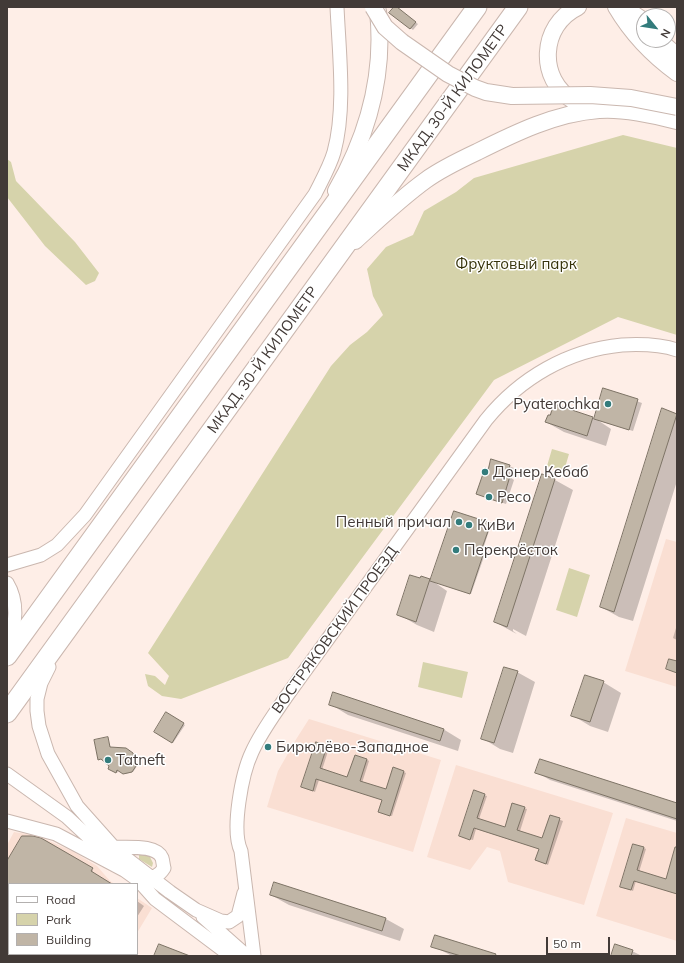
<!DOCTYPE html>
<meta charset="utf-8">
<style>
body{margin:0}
#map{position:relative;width:684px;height:963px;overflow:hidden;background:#feeee7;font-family:Mulish,sans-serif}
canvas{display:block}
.frame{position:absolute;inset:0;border:8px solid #423a37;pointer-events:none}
.legend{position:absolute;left:8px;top:883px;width:130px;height:72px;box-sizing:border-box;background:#fff;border:1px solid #b3b0af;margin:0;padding:5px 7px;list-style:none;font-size:12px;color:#423a37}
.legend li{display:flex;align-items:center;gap:8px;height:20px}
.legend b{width:20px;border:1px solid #b3b0af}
.north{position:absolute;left:636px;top:8px;width:40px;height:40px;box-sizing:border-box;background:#fff;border:1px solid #b3b0af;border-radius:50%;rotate:120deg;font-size:11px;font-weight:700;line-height:16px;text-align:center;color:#423a37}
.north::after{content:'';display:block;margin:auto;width:14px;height:18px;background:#337c7c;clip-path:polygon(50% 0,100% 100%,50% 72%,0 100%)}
.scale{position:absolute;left:546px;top:937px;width:64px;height:18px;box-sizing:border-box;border:2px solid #423a37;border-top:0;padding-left:5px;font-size:12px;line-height:14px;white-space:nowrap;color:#423a37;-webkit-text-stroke:3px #fff;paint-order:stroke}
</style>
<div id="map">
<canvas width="684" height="963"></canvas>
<div class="frame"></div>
<ul class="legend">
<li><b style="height:5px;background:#fff"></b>Road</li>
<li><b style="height:11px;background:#d6d3ab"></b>Park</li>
<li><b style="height:11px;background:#c0b5a6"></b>Building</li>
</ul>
<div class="north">N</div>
<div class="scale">50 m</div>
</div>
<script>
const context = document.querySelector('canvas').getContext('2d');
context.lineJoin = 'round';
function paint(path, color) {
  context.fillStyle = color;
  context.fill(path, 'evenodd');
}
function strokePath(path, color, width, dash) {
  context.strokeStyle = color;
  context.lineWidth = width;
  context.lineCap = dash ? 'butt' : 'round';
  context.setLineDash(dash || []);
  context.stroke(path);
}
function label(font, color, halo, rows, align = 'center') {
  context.font = font + ' Mulish,sans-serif';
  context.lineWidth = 3;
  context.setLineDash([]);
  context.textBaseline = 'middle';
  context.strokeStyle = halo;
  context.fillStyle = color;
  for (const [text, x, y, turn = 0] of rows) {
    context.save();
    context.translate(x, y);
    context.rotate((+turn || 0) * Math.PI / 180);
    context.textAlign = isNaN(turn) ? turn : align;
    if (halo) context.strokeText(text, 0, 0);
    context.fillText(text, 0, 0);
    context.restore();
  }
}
paint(new Path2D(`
 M 666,539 L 677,542 L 677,687 L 625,671 Z
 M 309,719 L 441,760 L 413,852 L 267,807 L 278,771 L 295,741 Z
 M 456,765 L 613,813 L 584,905 L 508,882 L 500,851 L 487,847 L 470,870 L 427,857 Z
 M 626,818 L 677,833 L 677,941 L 596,916 Z
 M 14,832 L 38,836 L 72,851 L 97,866 L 110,881 L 115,884 L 9,884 L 9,954 L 125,954 L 124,956 L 7,956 L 7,845 Z
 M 137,898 L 152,908 L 137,933 Z`), '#fadfd3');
paint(new Path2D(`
 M 623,135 L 677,148 L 677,335 L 618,317 L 494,380 L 288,658 L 181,699 L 162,696 L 148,686 L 145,674 L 155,676 L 165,685 L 169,676 L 148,653 L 331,366 L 350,345 L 367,332 L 383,315 L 373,296 L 367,269 L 386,247 L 413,235 L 424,211 L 456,192 L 474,178 Z
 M 7,159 L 11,162 L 16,181 L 75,242 L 99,273 L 95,281 L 86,285 L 45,246 L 7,197 Z
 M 552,449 L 569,454 L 564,471 L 547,466 Z
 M 569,568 L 590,575 L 577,617 L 556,610 Z
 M 423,662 L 468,672 L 462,698 L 418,687 Z
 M 141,853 L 150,857 L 153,863 L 152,867 L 139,859 L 139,855 Z`), '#d6d3ab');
paint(new Path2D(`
 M 395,7 L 418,24 L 413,30 L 390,13 Z
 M 604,390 L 642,403 L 633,431 L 599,421 L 611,429 L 606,446 L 564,432 L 546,422 L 551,417 L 554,406 L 595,419 Z
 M 663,410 L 677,414 L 677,481 L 633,621 L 619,617 L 601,607 Z
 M 509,466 L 514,468 L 511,478 L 514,480 L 506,504 L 477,494 Z
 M 543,476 L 555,480 L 573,490 L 526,636 L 513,629 L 513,631 L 517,634 L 513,632 L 495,622 Z
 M 455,512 L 491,525 L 483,549 L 486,551 L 471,594 L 434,582 L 447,591 L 434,632 L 417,625 L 398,614 L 429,580 L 431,581 Z
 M 676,628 L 677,629 L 677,640 L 673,638 Z
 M 517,672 L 535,682 L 513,753 L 500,749 L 482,738 Z
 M 603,682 L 621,693 L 608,732 L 590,726 L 572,715 Z
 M 330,704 L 443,729 L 461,740 L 458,751 L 348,715 Z
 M 167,714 L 185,725 L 173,743 L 155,732 Z
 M 107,738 L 111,748 L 126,749 L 134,754 L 137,766 L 133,772 L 125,774 L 119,770 L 117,773 L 110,769 L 110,766 L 103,759 L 98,759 Z
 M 316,743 L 329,748 L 322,770 L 348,778 L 366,759 L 369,761 L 362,783 L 386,791 L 404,772 L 406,773 L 392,816 L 382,813 L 383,800 L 319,780 L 315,792 L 305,788 Z
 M 536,772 L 677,804 L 677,821 L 550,780 Z
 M 484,795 L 487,796 L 479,819 L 505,828 L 524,808 L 527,809 L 520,831 L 543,839 L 550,816 L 563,821 L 548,865 L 536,860 L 540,849 L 476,829 L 473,840 L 463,837 Z
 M 644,848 L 646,849 L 639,872 L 666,880 L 677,858 L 677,894 L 636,881 L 633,891 L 624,888 Z
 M 60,850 L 93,870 L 92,873 L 110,884 L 9,884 L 9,954 L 115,954 L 114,956 L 7,956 L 7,863 Z
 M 271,895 L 386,919 L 404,929 L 400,941 L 289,905 Z
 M 137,901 L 144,906 L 137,917 Z
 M 436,937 L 497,956 L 452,956 L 433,946 Z
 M 632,951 L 642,956 L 612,956 Z`), '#0003');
const building = new Path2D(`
 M 394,7 L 397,7 L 416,22 L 410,29 L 389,13 Z
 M 603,388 L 638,399 L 629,430 L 594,419 Z
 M 554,404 L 593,417 L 587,436 L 545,422 L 548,415 L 550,415 Z
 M 662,408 L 677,414 L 614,612 L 600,607 Z
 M 491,459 L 510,465 L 507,475 L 510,476 L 502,503 L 476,494 L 485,468 L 488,469 Z
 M 542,474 L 555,479 L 507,627 L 494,622 Z
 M 454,511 L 491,523 L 482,548 L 485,549 L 470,594 L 430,581 Z
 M 410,575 L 420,578 L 421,576 L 430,579 L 416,622 L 397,615 Z
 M 669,659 L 677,661 L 677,673 L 666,669 Z
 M 504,667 L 518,671 L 494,743 L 481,739 Z
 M 585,675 L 604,681 L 590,722 L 571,716 Z
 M 333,692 L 444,729 L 440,741 L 329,705 Z
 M 166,712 L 184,723 L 172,743 L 154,732 Z
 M 108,737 L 110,747 L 126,748 L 133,753 L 136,766 L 132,772 L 123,774 L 117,770 L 116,773 L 108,769 L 109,766 L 101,759 L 98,760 L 94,740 Z
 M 316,742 L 327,746 L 320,768 L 347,777 L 355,755 L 367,759 L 360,781 L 386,789 L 393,767 L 404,771 L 390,816 L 378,812 L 382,800 L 316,779 L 313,791 L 301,787 Z
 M 540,759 L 677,803 L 677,819 L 535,773 Z
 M 474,790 L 485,794 L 477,818 L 505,827 L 512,803 L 525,807 L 517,830 L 542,838 L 550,815 L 560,818 L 546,864 L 535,860 L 539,849 L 474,828 L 470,840 L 459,836 Z
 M 22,836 L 33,836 L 41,838 L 93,868 L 91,871 L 112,884 L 7,884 L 7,861 Z
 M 633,844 L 644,847 L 637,870 L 666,879 L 675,847 L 677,847 L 677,894 L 634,881 L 631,890 L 620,887 Z
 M 274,882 L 386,918 L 382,931 L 270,895 Z
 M 435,935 L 496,954 L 495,956 L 461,956 L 431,947 Z
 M 159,944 L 190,956 L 154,956 Z
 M 615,944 L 633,950 L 631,956 L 611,956 Z`);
paint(building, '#c0b5a6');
strokePath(building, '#7d7365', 1);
const minor = new Path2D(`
 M 7,565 L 41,555 L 57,545 L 85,515 L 315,194 C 322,180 330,166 334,152 C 346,108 339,52 337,7
 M 7,583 C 18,601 17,626 7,644
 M 49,667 L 41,683 L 37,699 L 37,711 L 39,726 L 48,754 L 77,806 L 118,852 L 170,892 L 196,910 L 221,921 L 229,922 L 238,916 L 244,893
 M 7,774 L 67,817 L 110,857
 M 7,821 L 56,834 L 124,870 L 138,880 L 155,899 L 231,956
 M 110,845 L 114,847 C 127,848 156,844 162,858 C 163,861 163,865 164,868 C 159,876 153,878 144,879
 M 203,917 L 247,956
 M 254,956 L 241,851 C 231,830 242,773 252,752 C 261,732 274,715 286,697 L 486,420 C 520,378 568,350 622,345 C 641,344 659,344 677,350`);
const major = new Path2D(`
 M 616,7 C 632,34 652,55 677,73
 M 623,7 L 641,19
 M 659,40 L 677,56
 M 574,101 C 537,80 540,25 578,7
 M 336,191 C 368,135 385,76 378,11
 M 355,241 C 378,220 401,198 426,180 C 441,169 460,160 477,152 C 515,133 556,113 599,110 C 621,108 655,115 677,121`);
const highway = new Path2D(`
 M 7,656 L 477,7
 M 7,713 L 518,7`);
strokePath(minor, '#cab7af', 15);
strokePath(major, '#cab7af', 18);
strokePath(highway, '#cab7af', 21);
strokePath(minor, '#fff', 13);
strokePath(major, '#fff', 16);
strokePath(highway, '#fff', 19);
const majorBridge = new Path2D(`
 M 373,7 L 385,27 L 402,42 L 448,74 L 475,88 L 486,92 L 512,96 L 590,95 L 631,98 L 677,107`);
strokePath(majorBridge, '#cab7af', 18, []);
strokePath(majorBridge, '#fff', 16);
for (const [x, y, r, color] of [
 [608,404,4,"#337c7c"],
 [485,472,4,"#337c7c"],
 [489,497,4,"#337c7c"],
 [459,522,4,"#337c7c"],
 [469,525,4,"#337c7c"],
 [456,550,4,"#337c7c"],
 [268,747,4,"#337c7c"],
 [108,760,4,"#337c7c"]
]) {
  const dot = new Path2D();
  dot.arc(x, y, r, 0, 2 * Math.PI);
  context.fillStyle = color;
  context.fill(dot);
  strokePath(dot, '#fff', 1.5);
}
label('15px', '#423a37', '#fff', [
 ["МКАД, 30-Й КИЛОМЕТР",453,98,-54],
 ["МКАД, 30-Й КИЛОМЕТР",263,360,-54],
 ["ВОСТРЯКОВСКИЙ ПРОЕЗД",335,630,-54]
]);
label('15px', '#36330b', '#fff', [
 ["Фруктовый парк",516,264]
]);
label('15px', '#423a37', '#fff', [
 ["Pyaterochka",600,404,"right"],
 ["Донер Кебаб",493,472],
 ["Ресо",497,497],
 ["Пенный причал",451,522,"right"],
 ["КиВи",477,525],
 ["Перекрёсток",464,550],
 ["Бирюлёво-Западное",276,747],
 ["Tatneft",116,760]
], 'left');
</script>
